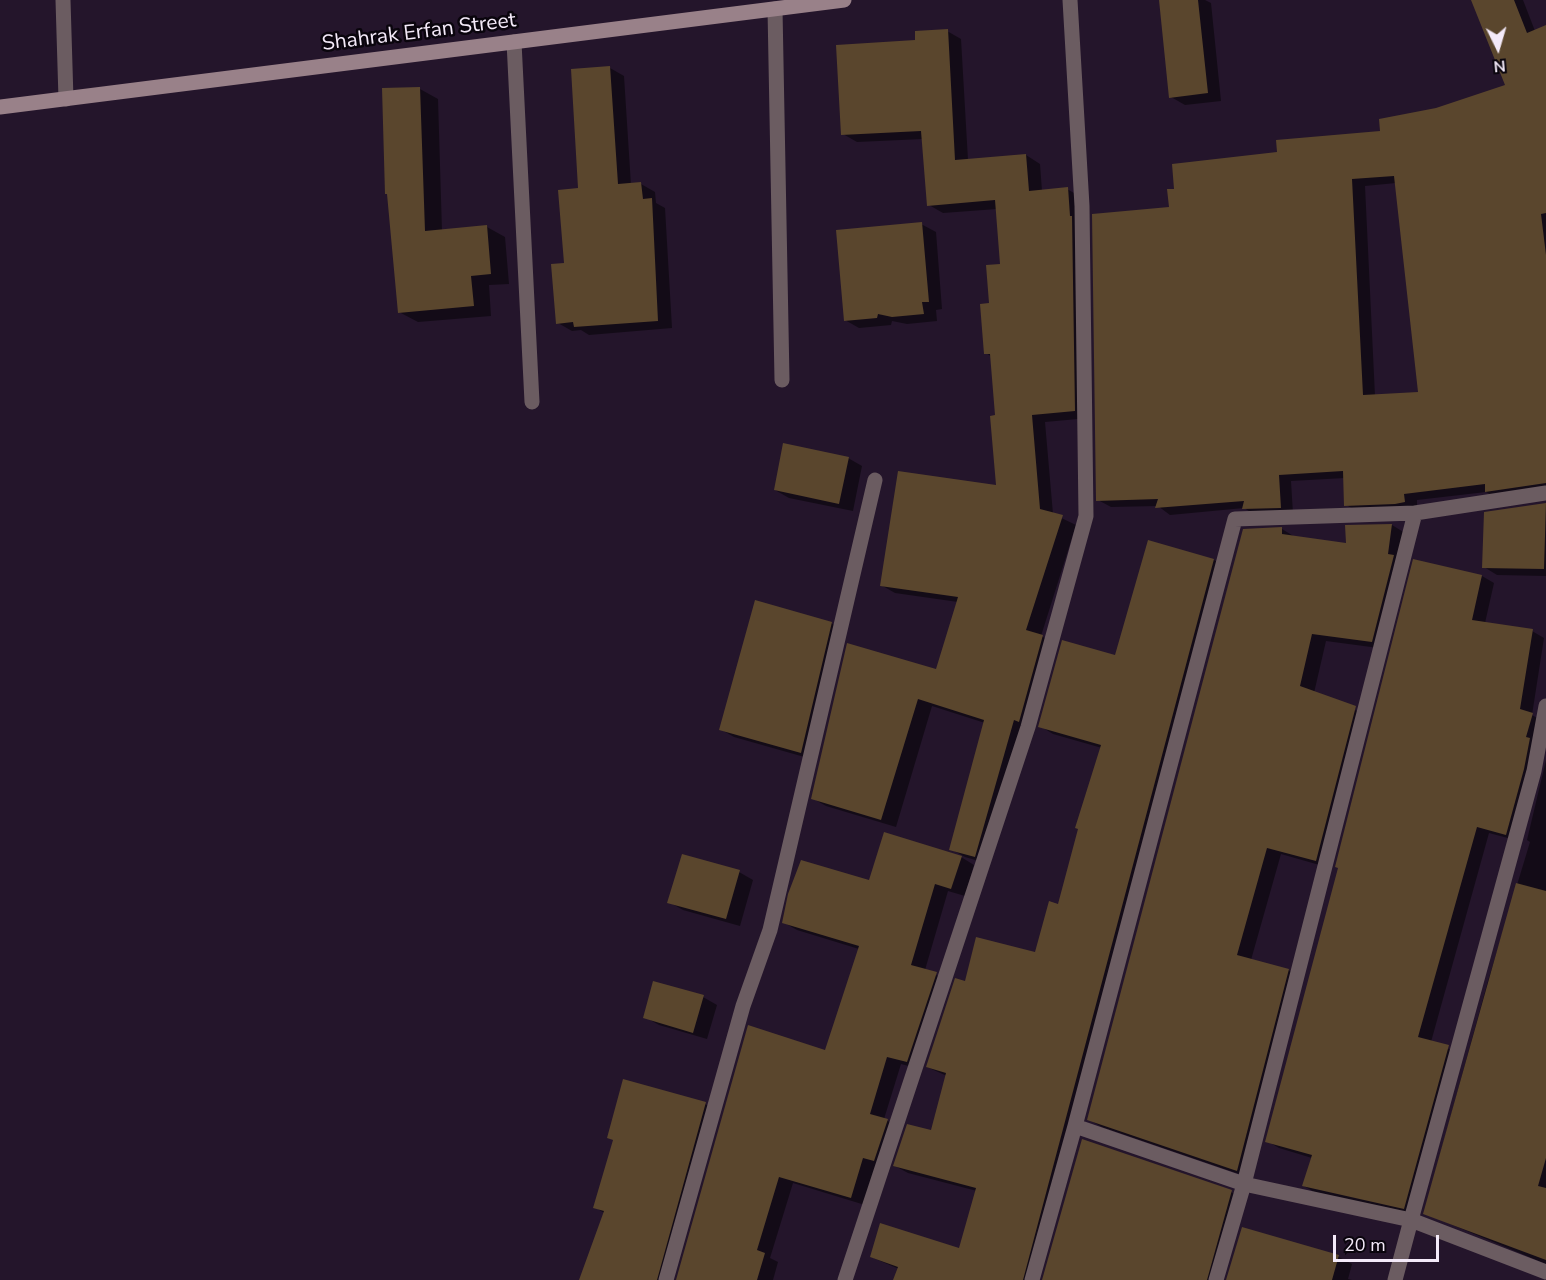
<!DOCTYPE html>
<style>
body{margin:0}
#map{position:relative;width:1546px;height:1280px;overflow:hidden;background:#24152b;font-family:"Nunito Sans",sans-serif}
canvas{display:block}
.north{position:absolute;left:1468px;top:18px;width:60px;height:60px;-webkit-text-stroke:4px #0a050d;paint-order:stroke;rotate:175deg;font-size:16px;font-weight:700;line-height:24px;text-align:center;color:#f4eaf9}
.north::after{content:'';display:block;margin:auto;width:21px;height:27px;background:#f4eaf9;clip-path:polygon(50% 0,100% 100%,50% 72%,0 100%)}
.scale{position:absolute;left:1333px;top:1235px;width:106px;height:27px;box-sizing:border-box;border:3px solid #f4eaf9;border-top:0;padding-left:8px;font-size:18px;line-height:21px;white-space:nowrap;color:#f4eaf9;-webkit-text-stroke:4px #0a050d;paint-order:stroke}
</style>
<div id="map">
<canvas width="1546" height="1280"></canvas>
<div class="north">N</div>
<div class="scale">20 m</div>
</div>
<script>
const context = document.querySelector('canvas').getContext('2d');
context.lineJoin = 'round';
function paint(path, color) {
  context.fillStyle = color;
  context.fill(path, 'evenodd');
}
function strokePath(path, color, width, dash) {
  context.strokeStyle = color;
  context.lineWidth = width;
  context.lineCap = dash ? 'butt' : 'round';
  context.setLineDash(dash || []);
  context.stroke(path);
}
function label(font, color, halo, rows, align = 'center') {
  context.font = font + ' "Nunito Sans",sans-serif';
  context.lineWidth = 5;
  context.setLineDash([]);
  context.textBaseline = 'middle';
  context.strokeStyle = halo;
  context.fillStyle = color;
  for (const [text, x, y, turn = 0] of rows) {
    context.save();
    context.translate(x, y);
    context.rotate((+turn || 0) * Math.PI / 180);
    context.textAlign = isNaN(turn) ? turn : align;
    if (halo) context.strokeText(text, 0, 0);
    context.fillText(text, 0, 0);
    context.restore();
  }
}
paint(new Path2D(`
 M 1160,0 L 1205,0 L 1211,3 L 1221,101 L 1185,105 L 1171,97 Z
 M 1473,0 L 1523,0 L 1535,31 L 1546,27 L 1546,492 L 1499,499 L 1486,492 L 1417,500 L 1417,509 L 1359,512 L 1346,505 L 1345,478 L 1291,481 L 1293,514 L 1257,516 L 1244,508 L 1170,515 L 1158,506 L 1111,507 L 1098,500 L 1176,190 L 1279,153 L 1382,132 L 1436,110 L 1507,86 ZM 1396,183 L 1419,393 L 1375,396 L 1365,186 Z
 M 947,31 L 961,39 L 968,160 L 1026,155 L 1040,164 L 1042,191 L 1067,189 L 1081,197 L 1089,418 L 1045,422 L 1053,514 L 1076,525 L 1041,636 L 1057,644 L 989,864 L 965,857 L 951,849 L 985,723 L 932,706 L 896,827 L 826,806 L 812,798 L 937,671 L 958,602 L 895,593 L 881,585 L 997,487 L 997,416 L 992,357 L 986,353 L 991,305 L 1002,265 L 997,209 L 943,213 L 929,205 L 923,139 L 857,142 L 843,134 L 917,42 Z
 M 610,68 L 624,76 L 631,185 L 641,184 L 655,192 L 656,203 L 665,208 L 672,328 L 589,335 L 581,330 L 572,331 L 558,323 L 580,189 Z
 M 420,89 L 438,99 L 442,231 L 487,227 L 505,237 L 509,284 L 489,285 L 491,316 L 418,322 L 399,312 Z
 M 921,224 L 936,232 L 942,309 L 936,310 L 937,321 L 907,324 L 892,321 L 891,325 L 859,328 L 845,320 Z
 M 848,458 L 862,466 L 853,511 L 789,498 L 775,490 Z
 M 1546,504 L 1546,576 L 1497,575 L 1484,567 L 1486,514 Z
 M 1392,525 L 1405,533 L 1386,649 L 1326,641 L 1314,693 L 1369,716 L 1330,868 L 1281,854 L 1251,960 L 1288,970 L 1302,978 L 1251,1178 L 1102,1127 L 1088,1119 L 1282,529 L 1295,537 L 1348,545 Z
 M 1149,542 L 1214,560 L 1227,568 L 1037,1280 L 895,1280 L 899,1269 L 871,1257 L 960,1250 L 977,1191 L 908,1173 L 895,1166 L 932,1132 L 947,1076 L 927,1067 L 966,982 L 1036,954 L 1059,906 L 1102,748 L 1053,734 L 1040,726 L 1116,657 Z
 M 1482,576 L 1494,583 L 1485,623 L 1532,631 L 1544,638 L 1532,715 L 1544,722 L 1519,841 L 1489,833 L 1431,1042 L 1461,1054 L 1417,1215 L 1316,1193 L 1304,1186 L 1312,1158 L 1279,1148 L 1267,1141 Z
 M 831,623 L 845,631 L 815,760 L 734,737 L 720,729 Z
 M 1546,760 L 1546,1264 L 1424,1213 L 1488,981 L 1530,842 L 1527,840 Z
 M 961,857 L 974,865 L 965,896 L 948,891 L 925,970 L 949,981 L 920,1069 L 901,1064 L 884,1119 L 901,1128 L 865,1205 L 793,1183 L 770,1258 L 778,1262 L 773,1280 L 678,1280 L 826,1052 L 859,949 L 797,930 L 783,922 L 870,882 Z
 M 739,872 L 753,880 L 740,926 L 683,910 L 669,902 Z
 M 703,997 L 717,1005 L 707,1039 L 659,1025 L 645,1017 Z
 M 705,1104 L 719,1111 L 671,1280 L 580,1280 L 604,1213 L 595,1207 L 614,1141 L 608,1137 Z
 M 1231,1192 L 1245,1199 L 1221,1280 L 1044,1280 Z
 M 1243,1229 L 1339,1257 L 1352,1264 L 1348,1279 L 1352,1280 L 1228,1280 Z`), '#0007');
paint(new Path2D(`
 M 1159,0 L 1198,0 L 1208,93 L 1169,98 Z
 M 1471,0 L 1514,0 L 1527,33 L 1546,25 L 1546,213 L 1541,214 L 1546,255 L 1546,483 L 1485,492 L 1485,484 L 1404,494 L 1405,502 L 1395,504 L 1344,506 L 1343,471 L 1279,475 L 1281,508 L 1242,509 L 1244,501 L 1155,508 L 1158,499 L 1096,501 L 1092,214 L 1169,207 L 1167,189 L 1174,189 L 1172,164 L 1277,152 L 1276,140 L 1380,131 L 1379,119 L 1436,108 L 1505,85 ZM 1394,176 L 1418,392 L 1363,395 L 1352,179 Z
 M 948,29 L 955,160 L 1026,154 L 1029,191 L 1068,187 L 1070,216 L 1072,216 L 1075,411 L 1032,415 L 1040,509 L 1063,515 L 1026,630 L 1043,635 L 1019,722 L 1014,720 L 975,857 L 949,850 L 984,720 L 918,699 L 881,820 L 811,799 L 847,643 L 936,669 L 958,597 L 880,586 L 898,471 L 996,485 L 990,416 L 995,415 L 990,354 L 984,354 L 980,304 L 989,303 L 986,265 L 1000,264 L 995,200 L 927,206 L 921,131 L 841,135 L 836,45 L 915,40 L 915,31 Z
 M 610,66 L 618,184 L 641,182 L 643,199 L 652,198 L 658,321 L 574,327 L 573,322 L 556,324 L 551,264 L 564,263 L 558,190 L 578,188 L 571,69 Z
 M 420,87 L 425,231 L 487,225 L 491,274 L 471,276 L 474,306 L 398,313 L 387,194 L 385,194 L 382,88 Z
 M 922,222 L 929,302 L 922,302 L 924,314 L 892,317 L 878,314 L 877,318 L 844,321 L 836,230 Z
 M 783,443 L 849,457 L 839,504 L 774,490 Z
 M 1546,503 L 1544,569 L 1482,568 L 1484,512 Z
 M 1392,524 L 1388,554 L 1394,555 L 1372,642 L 1312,634 L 1300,686 L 1356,706 L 1316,861 L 1267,848 L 1237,955 L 1289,969 L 1237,1171 L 1087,1120 L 1243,529 L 1282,527 L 1282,534 L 1346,543 L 1345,525 Z
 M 1148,540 L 1214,559 L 1023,1280 L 893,1280 L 898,1267 L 870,1257 L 880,1223 L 959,1248 L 976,1188 L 893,1166 L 907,1124 L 931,1130 L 946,1073 L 926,1067 L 955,978 L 965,981 L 976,937 L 1035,952 L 1049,901 L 1058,904 L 1078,829 L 1075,828 L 1101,745 L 1038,727 L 1062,640 L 1115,655 Z
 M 1413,559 L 1482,575 L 1472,620 L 1533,629 L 1520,709 L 1533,713 L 1526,737 L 1530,738 L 1524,769 L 1506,835 L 1477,827 L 1418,1037 L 1449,1045 L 1404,1209 L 1302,1186 L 1312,1155 L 1265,1142 L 1338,868 L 1335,867 Z
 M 755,600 L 832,622 L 801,753 L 719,730 Z
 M 884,832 L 962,856 L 951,889 L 935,884 L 911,965 L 937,972 L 907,1062 L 887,1057 L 870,1114 L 888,1119 L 874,1161 L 863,1158 L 851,1198 L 779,1177 L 757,1250 L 765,1253 L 757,1280 L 676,1280 L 748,1025 L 825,1050 L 859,946 L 782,923 L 788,894 L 801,860 L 869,880 Z
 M 682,854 L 740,870 L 726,919 L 667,903 Z
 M 1516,883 L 1546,891 L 1546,1158 L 1538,1186 L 1546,1188 L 1546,1260 L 1423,1214 Z
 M 653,981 L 704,995 L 693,1033 L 643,1018 Z
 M 623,1079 L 706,1102 L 657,1280 L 579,1280 L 604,1211 L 593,1208 L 613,1140 L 607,1138 Z
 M 1082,1139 L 1232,1190 L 1207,1280 L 1042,1280 Z
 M 1242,1227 L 1339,1255 L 1332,1280 L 1226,1280 Z`), '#5a462d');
strokePath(new Path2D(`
 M 63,0 L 66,99
 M 775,9 L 782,380
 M 514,42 L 532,402
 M 1546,706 L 1534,771 L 1411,1220 L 1546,1272
 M 666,1280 L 743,1006 L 770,930 L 875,480
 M 845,1280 L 1028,727 L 1086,516 L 1082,206 L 1070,0
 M 1032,1280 L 1075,1126
 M 1216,1280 L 1244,1184 L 1075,1126 L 1235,519 L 1415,513
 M 1395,1280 L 1411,1220 L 1244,1184 L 1415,513 L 1546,493`), '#6b5c61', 15);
strokePath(new Path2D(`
 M 0,107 L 844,0`), '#998189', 15);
label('21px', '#f4eaf9', '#0a050d', [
 ["Shahrak Erfan Street",419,33,-7]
]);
</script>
